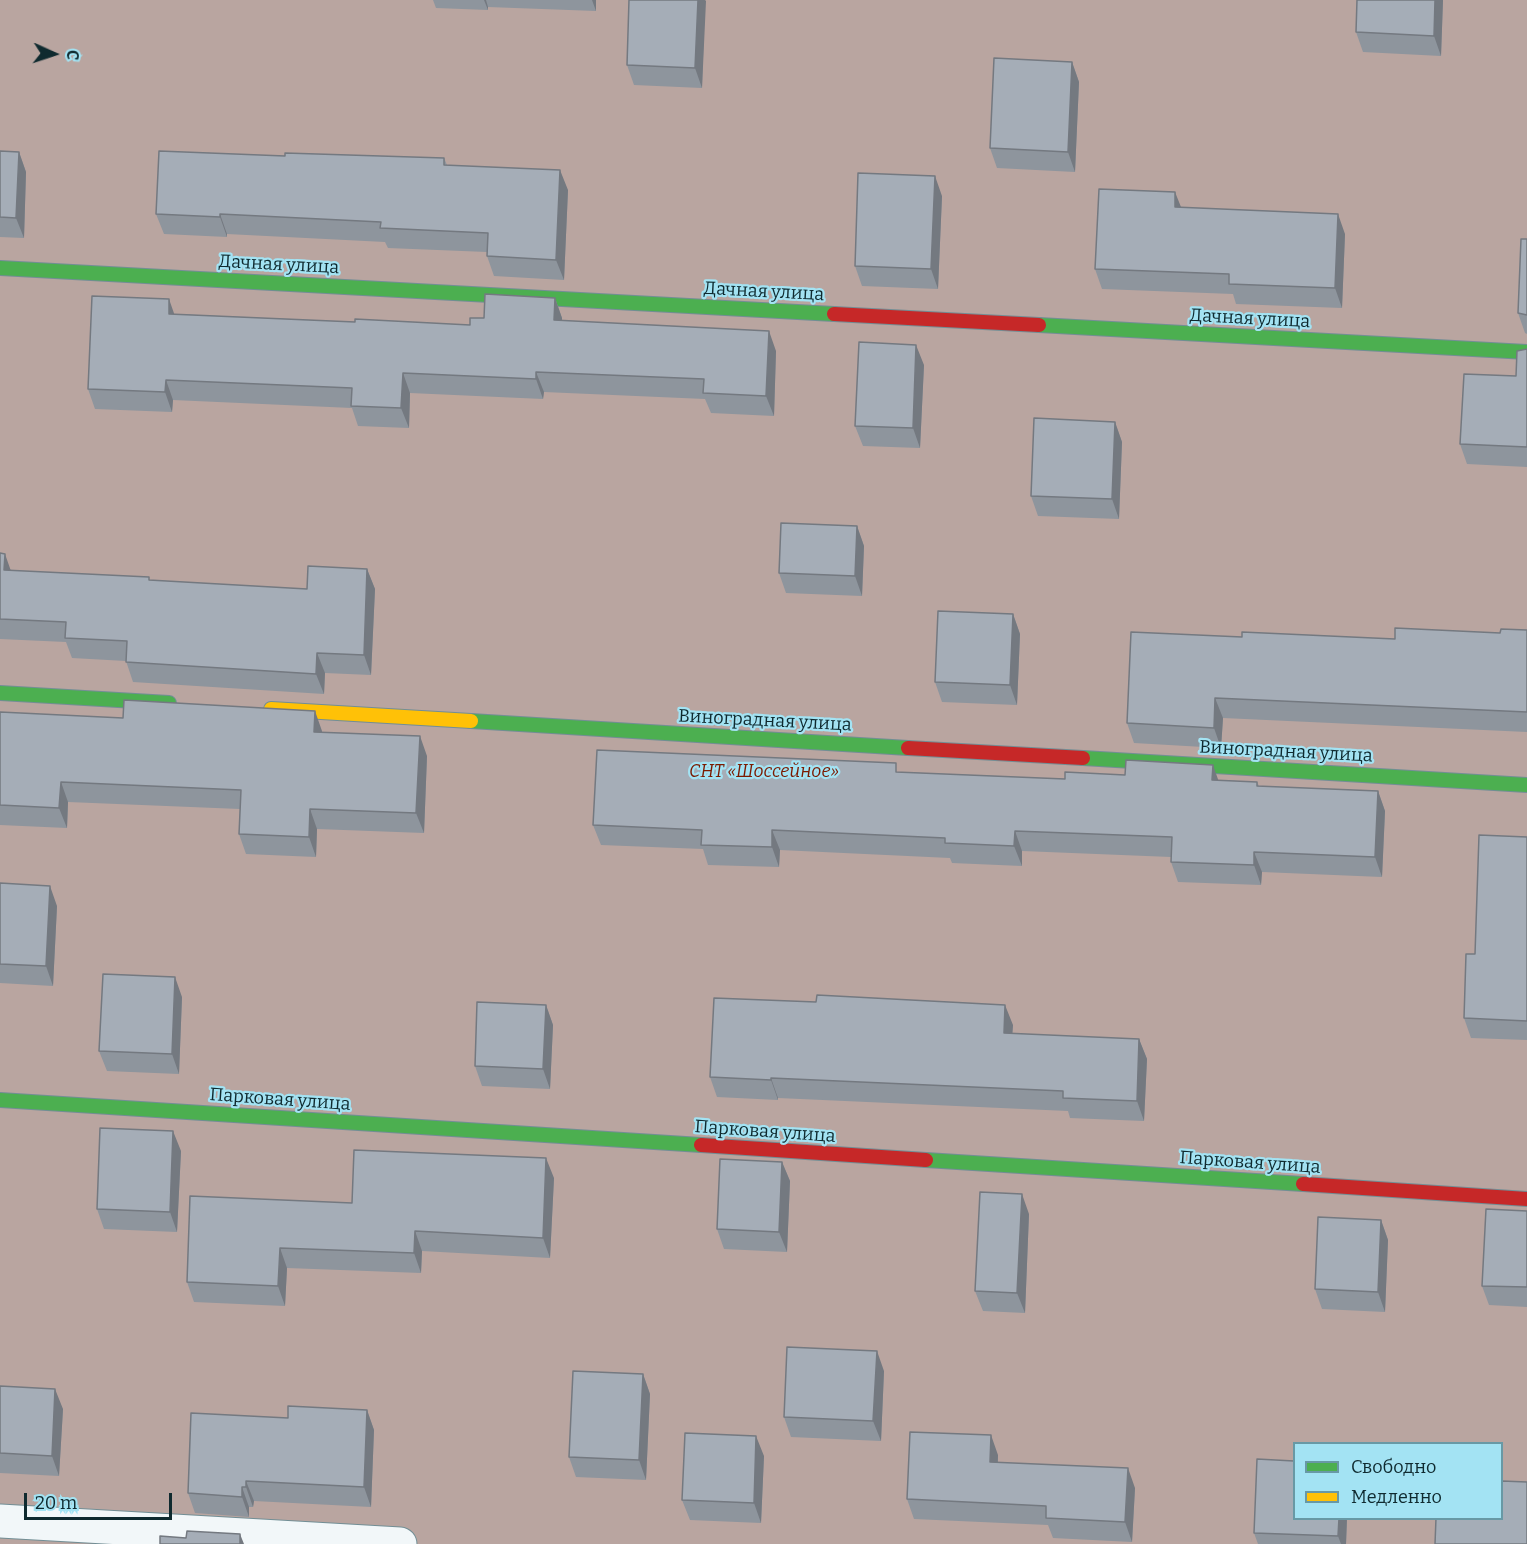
<!DOCTYPE html>
<meta charset="utf-8">
<style>
body{margin:0}
#map{position:relative;width:1527px;height:1544px;overflow:hidden;background:#a8cbd4;font-family:Bitter,serif}
canvas{display:block}
.legend{position:absolute;left:1293px;top:1442px;width:210px;height:78px;box-sizing:border-box;background:#a3e3f3;border:2px solid #6899a5;margin:0;padding:8px 10px;list-style:none;font-size:18px;color:#0f2a2f}
.legend li{display:flex;align-items:center;gap:12px;height:30px}
.legend b{width:30px;border:2px solid #6899a5}
.north{position:absolute;left:24px;top:24px;width:60px;height:60px;-webkit-text-stroke:4px #a3e3f3;paint-order:stroke;rotate:93deg;font-size:16px;font-weight:700;line-height:24px;text-align:center;color:#0f2a2f}
.north::after{content:'';display:block;margin:auto;width:21px;height:27px;background:#0f2a2f;clip-path:polygon(50% 0,100% 100%,50% 72%,0 100%)}
.scale{position:absolute;left:24px;top:1493px;width:148px;height:27px;box-sizing:border-box;border:3px solid #0f2a2f;border-top:0;padding-left:8px;font-size:18px;line-height:21px;white-space:nowrap;color:#0f2a2f;-webkit-text-stroke:4px #a3e3f3;paint-order:stroke}
</style>
<div id="map">
<canvas width="1527" height="1544"></canvas>
<ul class="legend">
<li><b style="height:8px;background:#4caf50"></b>Свободно</li>
<li><b style="height:8px;background:#ffc107"></b>Медленно</li>
</ul>
<div class="north">С</div>
<div class="scale">20 m</div>
</div>
<script>
const context = document.querySelector('canvas').getContext('2d');
context.lineJoin = 'round';
function paint(path, color) {
  context.fillStyle = color;
  context.fill(path, 'evenodd');
}
function strokePath(path, color, width, dash) {
  context.strokeStyle = color;
  context.lineWidth = width;
  context.lineCap = dash ? 'butt' : 'round';
  context.setLineDash(dash || []);
  context.stroke(path);
}
function label(font, color, halo, rows, align = 'center') {
  context.font = font + ' Bitter,serif';
  context.lineWidth = 4.5;
  context.setLineDash([]);
  context.textBaseline = 'middle';
  context.strokeStyle = halo;
  context.fillStyle = color;
  for (const [text, x, y, turn = 0] of rows) {
    context.save();
    context.translate(x, y);
    context.rotate((+turn || 0) * Math.PI / 180);
    context.textAlign = isNaN(turn) ? turn : align;
    if (halo) context.strokeText(text, 0, 0);
    context.fillText(text, 0, 0);
    context.restore();
  }
}
paint(new Path2D(`
 M 0,0 L 1527,0 L 1527,1544 L 0,1544 ZM 1294,1444 L 1502,1444 L 1502,1518 L 1294,1518 Z`), '#b9a5a0');
const street = new Path2D(`
 M 0,1521 L 400,1544`);
const fast = new Path2D(`
 M 0,268 L 834,314
 M 1039,325 L 1527,352
 M 0,693 L 169,703
 M 471,721 L 908,748
 M 1083,758 L 1527,785
 M 0,1100 L 701,1145
 M 926,1160 L 1303,1184`);
const slow = new Path2D(`
 M 271,709 L 471,721`);
const jam = new Path2D(`
 M 834,314 L 1039,325
 M 908,748 L 1083,758
 M 701,1145 L 926,1160
 M 1303,1184 L 1527,1199`);
strokePath(street, '#728e95', 35);
strokePath(fast, '#728e95', 16);
strokePath(slow, '#728e95', 16);
strokePath(jam, '#728e95', 16);
strokePath(street, '#f2f7f9', 33);
strokePath(fast, '#4caf50', 14);
strokePath(slow, '#ffc107', 14);
strokePath(jam, '#c62828', 14);
paint(new Path2D(`
 M 433,0 L 596,0 L 596,11 L 488,7 L 488,10 L 436,8 Z
 M 629,0 L 705,0 L 702,88 L 634,85 L 627,65 Z
 M 1443,0 L 1441,56 L 1363,52 L 1356,32 Z
 M 1072,62 L 1079,82 L 1075,172 L 997,168 L 990,148 Z
 M 0,151 L 19,152 L 26,172 L 24,238 L 0,237 Z
 M 285,156 L 444,158 L 447,165 L 568,190 L 564,280 L 494,276 L 487,256 L 487,252 L 388,248 L 385,242 L 227,234 L 227,237 L 164,234 L 156,214 Z
 M 942,196 L 938,289 L 862,286 L 855,266 Z
 M 1181,208 L 1345,234 L 1342,308 L 1236,304 L 1233,294 L 1102,289 L 1095,269 Z
 M 1527,239 L 1527,334 L 1525,333 L 1518,313 Z
 M 555,298 L 562,318 L 562,320 L 776,351 L 774,416 L 711,413 L 705,399 L 544,392 L 543,399 L 410,393 L 409,428 L 358,426 L 352,408 L 173,400 L 172,412 L 95,409 L 88,389 L 174,314 L 355,322 L 470,325 L 484,318 Z
 M 1527,349 L 1527,467 L 1467,464 L 1460,444 L 1516,376 Z
 M 924,365 L 920,448 L 863,446 L 855,426 Z
 M 1115,422 L 1122,442 L 1119,519 L 1038,516 L 1031,496 Z
 M 857,526 L 864,546 L 862,596 L 786,593 L 779,573 Z
 M 0,553 L 11,571 L 150,580 L 307,589 L 367,569 L 375,589 L 371,675 L 325,673 L 324,694 L 133,682 L 126,661 L 72,658 L 66,642 L 0,639 Z
 M 1013,614 L 1020,634 L 1017,705 L 942,702 L 935,682 Z
 M 1527,630 L 1527,732 L 1223,718 L 1221,748 L 1134,743 L 1127,723 L 1242,637 L 1395,639 L 1500,633 Z
 M 0,712 L 322,732 L 427,756 L 424,833 L 317,829 L 316,857 L 246,854 L 239,834 L 240,809 L 68,802 L 67,828 L 0,825 Z
 M 899,772 L 1065,779 L 1218,780 L 1257,782 L 1259,786 L 1378,791 L 1385,811 L 1382,877 L 1262,872 L 1261,885 L 1178,882 L 1171,862 L 1171,857 L 1022,851 L 1022,866 L 952,863 L 950,858 L 780,850 L 779,867 L 708,865 L 703,849 L 601,845 L 593,825 Z
 M 1527,837 L 1527,1040 L 1471,1038 L 1464,1018 L 1475,954 Z
 M 0,883 L 57,906 L 53,986 L 0,983 Z
 M 182,997 L 179,1074 L 107,1071 L 99,1051 Z
 M 546,1005 L 553,1025 L 550,1089 L 482,1086 L 475,1066 Z
 M 1013,1025 L 1012,1034 L 1139,1039 L 1147,1059 L 1144,1121 L 1070,1118 L 1068,1111 L 778,1098 L 778,1100 L 717,1097 L 710,1077 Z
 M 181,1151 L 177,1232 L 104,1229 L 97,1209 Z
 M 782,1162 L 790,1181 L 787,1252 L 724,1249 L 717,1229 Z
 M 554,1178 L 550,1258 L 422,1251 L 421,1273 L 287,1268 L 285,1306 L 194,1302 L 187,1282 L 352,1203 Z
 M 1527,1211 L 1527,1307 L 1489,1305 L 1482,1286 Z
 M 1029,1214 L 1025,1313 L 983,1311 L 975,1291 Z
 M 1381,1220 L 1388,1240 L 1385,1312 L 1322,1309 L 1315,1289 Z
 M 884,1371 L 881,1441 L 791,1437 L 784,1417 Z
 M 643,1374 L 650,1394 L 646,1480 L 576,1477 L 569,1457 Z
 M 0,1386 L 63,1409 L 59,1476 L 0,1473 Z
 M 367,1410 L 374,1430 L 371,1507 L 254,1501 L 253,1507 L 249,1507 L 249,1517 L 195,1513 L 188,1493 L 288,1418 Z
 M 998,1455 L 998,1463 L 1135,1488 L 1132,1542 L 1053,1538 L 1048,1525 L 914,1519 L 907,1499 Z
 M 764,1456 L 761,1523 L 690,1520 L 682,1500 Z
 M 1347,1518 L 1346,1544 L 1258,1544 L 1254,1533 Z`), '#8e959d');
paint(new Path2D(`
 M 484,0 L 486,0 L 488,7 L 488,10 Z
 M 592,0 L 596,0 L 596,11 Z
 M 698,0 L 705,0 L 706,1 L 702,88 L 695,68 Z
 M 1435,0 L 1443,0 L 1441,56 L 1434,36 Z
 M 1072,62 L 1079,82 L 1075,172 L 1068,152 Z
 M 19,152 L 26,172 L 24,238 L 16,218 Z
 M 560,170 L 568,190 L 564,280 L 556,260 Z
 M 935,176 L 942,196 L 938,289 L 931,269 Z
 M 1175,192 L 1183,212 L 1175,207 Z
 M 220,214 L 227,234 L 227,237 L 220,217 Z
 M 1338,214 L 1345,234 L 1342,308 L 1335,288 Z
 M 555,298 L 562,318 L 561,340 L 554,320 Z
 M 169,299 L 176,319 L 169,314 Z
 M 769,331 L 776,351 L 774,416 L 766,396 Z
 M 916,345 L 924,365 L 920,448 L 913,428 Z
 M 536,372 L 544,392 L 543,399 L 536,379 Z
 M 403,373 L 410,393 L 409,428 L 401,408 Z
 M 166,380 L 173,400 L 172,412 L 165,392 Z
 M 1115,422 L 1122,442 L 1119,519 L 1112,499 Z
 M 857,526 L 864,546 L 862,596 L 855,576 Z
 M 5,554 L 12,574 L 4,570 Z
 M 367,569 L 375,589 L 371,675 L 364,655 Z
 M 1013,614 L 1020,634 L 1017,705 L 1010,685 Z
 M 317,653 L 325,673 L 324,694 L 316,674 Z
 M 1215,698 L 1223,718 L 1221,748 L 1214,728 Z
 M 315,711 L 322,731 L 321,752 L 314,732 Z
 M 420,736 L 427,756 L 424,833 L 416,813 Z
 M 1213,765 L 1220,785 L 1212,780 Z
 M 61,782 L 68,802 L 67,828 L 59,808 Z
 M 1378,791 L 1385,811 L 1382,877 L 1375,857 Z
 M 310,809 L 317,829 L 316,857 L 309,837 Z
 M 772,830 L 780,850 L 779,867 L 772,847 Z
 M 1015,831 L 1022,851 L 1022,866 L 1014,846 Z
 M 1254,852 L 1262,872 L 1261,885 L 1254,865 Z
 M 50,886 L 57,906 L 53,986 L 46,966 Z
 M 175,977 L 182,997 L 179,1074 L 172,1054 Z
 M 546,1005 L 553,1025 L 550,1089 L 543,1069 Z
 M 1005,1005 L 1013,1025 L 1011,1053 L 1004,1033 Z
 M 1139,1039 L 1147,1059 L 1144,1121 L 1137,1101 Z
 M 771,1078 L 778,1098 L 778,1100 L 771,1080 Z
 M 173,1131 L 181,1151 L 177,1232 L 170,1212 Z
 M 546,1158 L 554,1178 L 550,1258 L 543,1238 Z
 M 782,1162 L 790,1181 L 787,1252 L 779,1232 Z
 M 1022,1194 L 1029,1214 L 1025,1313 L 1017,1293 Z
 M 1381,1220 L 1388,1240 L 1385,1312 L 1378,1292 Z
 M 415,1231 L 422,1251 L 421,1273 L 414,1253 Z
 M 280,1248 L 287,1268 L 285,1306 L 278,1286 Z
 M 877,1351 L 884,1371 L 881,1441 L 873,1421 Z
 M 643,1374 L 650,1394 L 646,1480 L 639,1460 Z
 M 55,1389 L 63,1409 L 59,1476 L 52,1456 Z
 M 367,1410 L 374,1430 L 371,1507 L 364,1487 Z
 M 991,1435 L 998,1455 L 997,1482 L 990,1462 Z
 M 756,1436 L 764,1456 L 761,1523 L 754,1503 Z
 M 1128,1468 L 1135,1488 L 1132,1542 L 1125,1522 Z
 M 246,1481 L 254,1501 L 253,1507 L 246,1487 Z
 M 242,1487 L 249,1507 L 249,1517 L 242,1497 Z
 M 1339,1518 L 1347,1518 L 1346,1544 L 1341,1544 L 1338,1536 Z
 M 240,1534 L 244,1544 L 240,1544 Z`), '#747980');
const building = new Path2D(`
 M 629,0 L 698,0 L 695,68 L 627,65 Z
 M 1357,0 L 1435,0 L 1434,36 L 1356,32 Z
 M 994,58 L 1072,62 L 1068,152 L 990,148 Z
 M 0,151 L 19,152 L 16,218 L 0,217 Z
 M 159,151 L 285,156 L 285,153 L 444,158 L 444,165 L 560,170 L 556,260 L 487,256 L 488,233 L 380,228 L 381,222 L 220,214 L 220,217 L 156,214 Z
 M 858,173 L 935,176 L 931,269 L 855,266 Z
 M 1099,189 L 1175,192 L 1175,207 L 1338,214 L 1335,288 L 1229,284 L 1229,274 L 1095,269 Z
 M 1521,239 L 1527,239 L 1527,315 L 1518,313 Z
 M 485,294 L 555,298 L 554,320 L 769,331 L 766,396 L 703,393 L 704,379 L 536,372 L 536,379 L 403,373 L 401,408 L 351,406 L 352,388 L 166,380 L 165,392 L 88,389 L 92,296 L 169,299 L 169,314 L 355,322 L 355,319 L 470,325 L 470,318 L 484,318 Z
 M 859,342 L 916,345 L 913,428 L 855,426 Z
 M 1527,349 L 1527,447 L 1460,444 L 1464,374 L 1516,376 L 1517,351 Z
 M 1034,418 L 1115,422 L 1112,499 L 1031,496 Z
 M 781,523 L 857,526 L 855,576 L 779,573 Z
 M 0,553 L 5,554 L 4,570 L 149,577 L 149,580 L 307,589 L 308,566 L 367,569 L 364,655 L 317,653 L 316,674 L 126,662 L 127,641 L 65,638 L 66,622 L 0,619 Z
 M 938,611 L 1013,614 L 1010,685 L 935,682 Z
 M 1395,628 L 1500,633 L 1501,629 L 1527,630 L 1527,712 L 1215,698 L 1214,728 L 1127,723 L 1131,632 L 1242,637 L 1242,632 L 1395,639 Z
 M 124,700 L 315,711 L 314,732 L 420,736 L 416,813 L 310,809 L 309,837 L 239,834 L 241,790 L 61,782 L 59,808 L 0,805 L 0,712 L 123,718 Z
 M 597,750 L 896,763 L 896,772 L 1065,779 L 1065,772 L 1125,775 L 1126,760 L 1213,765 L 1212,780 L 1257,782 L 1257,786 L 1378,791 L 1375,857 L 1254,852 L 1254,865 L 1171,862 L 1172,837 L 1015,831 L 1014,846 L 945,843 L 945,838 L 772,830 L 772,847 L 701,845 L 702,830 L 593,825 Z
 M 1479,835 L 1527,837 L 1527,1021 L 1464,1018 L 1466,954 L 1475,954 Z
 M 0,883 L 50,886 L 46,966 L 0,964 Z
 M 103,974 L 175,977 L 172,1054 L 99,1051 Z
 M 817,995 L 1005,1005 L 1004,1033 L 1139,1039 L 1137,1101 L 1063,1098 L 1063,1091 L 771,1078 L 771,1080 L 710,1077 L 714,998 L 816,1002 Z
 M 477,1002 L 546,1005 L 543,1069 L 475,1066 Z
 M 100,1128 L 173,1131 L 170,1212 L 97,1209 Z
 M 354,1150 L 546,1158 L 543,1238 L 415,1231 L 414,1253 L 280,1248 L 278,1286 L 187,1282 L 190,1196 L 352,1203 Z
 M 720,1159 L 782,1162 L 779,1232 L 717,1229 Z
 M 980,1192 L 1022,1194 L 1017,1293 L 975,1291 Z
 M 1486,1209 L 1527,1211 L 1527,1287 L 1482,1286 Z
 M 1318,1217 L 1381,1220 L 1378,1292 L 1315,1289 Z
 M 787,1347 L 877,1351 L 873,1421 L 784,1417 Z
 M 573,1371 L 643,1374 L 639,1460 L 569,1457 Z
 M 0,1386 L 55,1389 L 52,1456 L 0,1453 Z
 M 288,1406 L 367,1410 L 364,1487 L 246,1481 L 246,1487 L 242,1487 L 242,1497 L 188,1493 L 191,1413 L 288,1418 Z
 M 910,1432 L 991,1435 L 990,1462 L 1128,1468 L 1125,1522 L 1046,1518 L 1046,1506 L 907,1499 Z
 M 685,1433 L 756,1436 L 754,1503 L 682,1500 Z
 M 1257,1459 L 1294,1461 L 1294,1518 L 1339,1518 L 1338,1536 L 1254,1533 Z
 M 1502,1481 L 1527,1482 L 1527,1544 L 1435,1544 L 1436,1518 L 1502,1518 Z
 M 187,1531 L 240,1534 L 240,1544 L 160,1544 L 160,1536 L 186,1538 Z`);
paint(building, '#a5adb7');
strokePath(building, '#747980', 1.5);
label('18px', '#0f2a2f', '#a3e3f3', [
 ["Дачная улица",279,265,3],
 ["Дачная улица",764,292,3],
 ["Дачная улица",1250,319,3],
 ["Виноградная улица",765,721,3],
 ["Виноградная улица",1286,752,3],
 ["Парковая улица",280,1100,4],
 ["Парковая улица",765,1132,4],
 ["Парковая улица",1250,1163,4]
]);
label('italic 18px', '#7c1a00', '#a3e3f3', [
 ["СНТ «Шоссейное»",764,772]
]);
</script>
